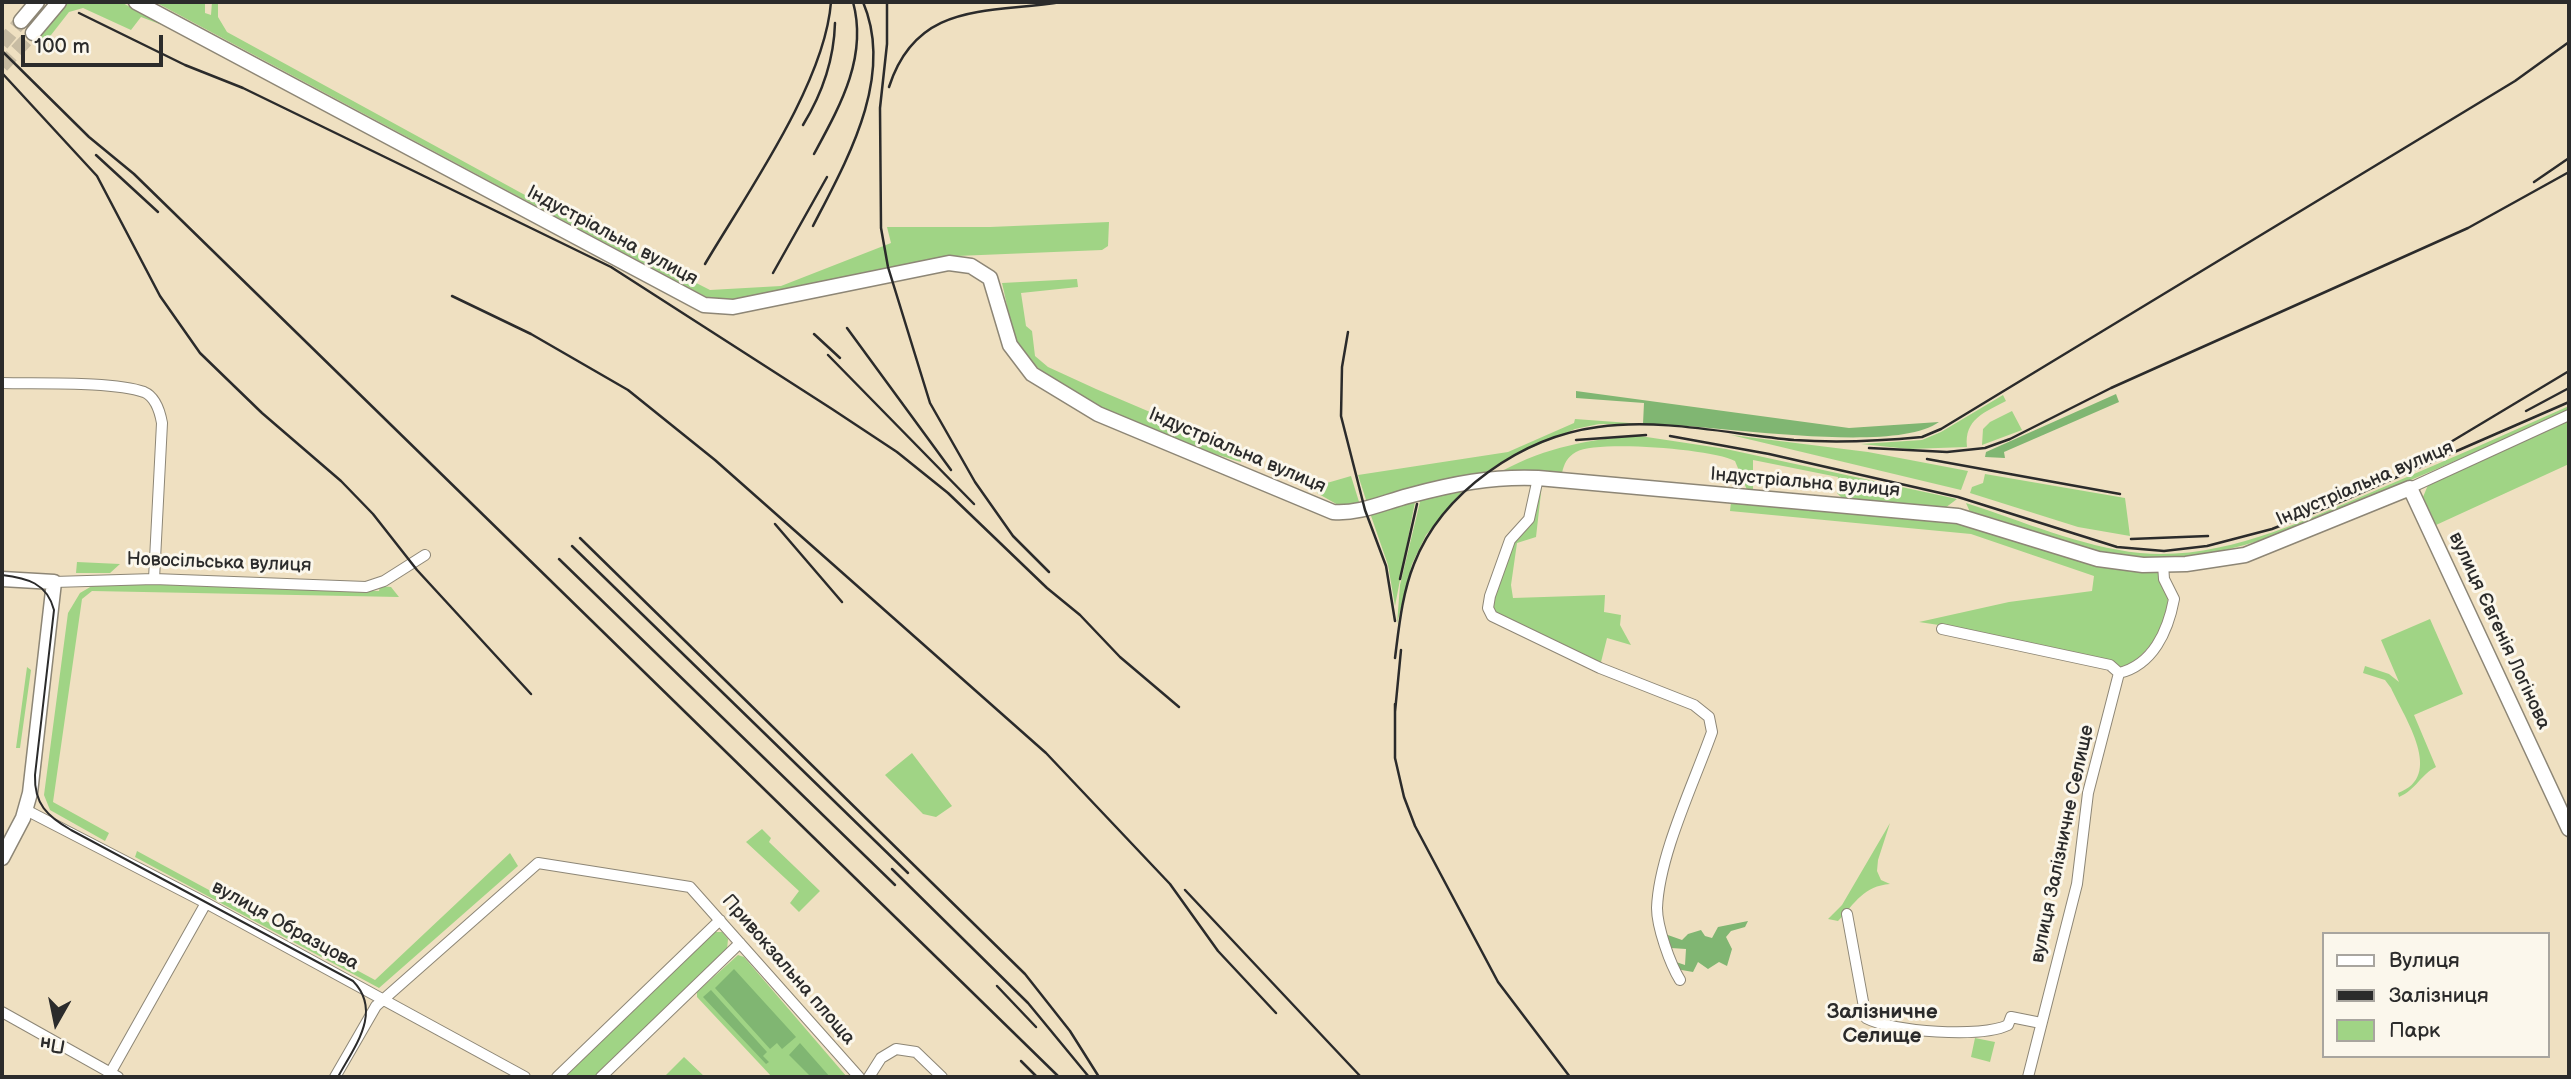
<!DOCTYPE html>
<meta charset="utf-8">
<style>
body{margin:0}
#map{position:relative;width:2571px;height:1079px;overflow:hidden;background:#efe0c1;font-family:"Balsamiq Sans",sans-serif}
canvas{display:block}
.frame{position:absolute;inset:0;border:4px solid #2b2b2b;pointer-events:none}
.legend{position:absolute;left:2322px;top:932px;width:228px;height:126px;box-sizing:border-box;background:#fbf7ec;border:2px solid #a8a59f;margin:0;padding:9px 12px;list-style:none;font-size:21px;color:#2b2b2b}
.legend li{display:flex;align-items:center;gap:14px;height:35px}
.legend b{width:35px;border:2px solid #a8a59f}
.north{position:absolute;left:21px;top:988px;width:70px;height:70px;-webkit-text-stroke:5px #fbf7ec;paint-order:stroke;rotate:189deg;font-size:19px;font-weight:700;line-height:28px;text-align:center;color:#2b2b2b}
.north::after{content:'';display:block;margin:auto;width:24px;height:32px;background:#2b2b2b;clip-path:polygon(50% 0,100% 100%,50% 72%,0 100%)}
.scale{position:absolute;left:21px;top:35px;width:142px;height:32px;box-sizing:border-box;border:4px solid #2b2b2b;border-top:0;padding-left:9px;font-size:21px;line-height:24px;white-space:nowrap;color:#2b2b2b;-webkit-text-stroke:5px #fbf7ec;paint-order:stroke}
</style>
<div id="map">
<canvas width="2571" height="1079"></canvas>
<div class="frame"></div>
<ul class="legend">
<li><b style="height:9px;background:#fff"></b>Вулиця</li>
<li><b style="height:9px;background:#2b2b2b"></b>Залізниця</li>
<li><b style="height:19px;background:#a0d485"></b>Парк</li>
</ul>
<div class="north">Пн</div>
<div class="scale">100 m</div>
</div>
<script>
const context = document.querySelector('canvas').getContext('2d');
context.lineJoin = 'round';
function paint(path, color) {
  context.fillStyle = color;
  context.fill(path, 'evenodd');
}
function strokePath(path, color, width, dash) {
  context.strokeStyle = color;
  context.lineWidth = width;
  context.lineCap = dash ? 'butt' : 'round';
  context.setLineDash(dash || []);
  context.stroke(path);
}
function label(font, color, halo, rows, align = 'center') {
  context.font = font + ' "Balsamiq Sans",sans-serif';
  context.lineWidth = 6;
  context.setLineDash([]);
  context.textBaseline = 'middle';
  context.strokeStyle = halo;
  context.fillStyle = color;
  for (const [text, x, y, turn = 0] of rows) {
    context.save();
    context.translate(x, y);
    context.rotate((+turn || 0) * Math.PI / 180);
    context.textAlign = isNaN(turn) ? turn : align;
    if (halo) context.strokeText(text, 0, 0);
    context.fillText(text, 0, 0);
    context.restore();
  }
}
paint(new Path2D(`
 M 68,2 L 121,2 L 165,26 L 141,17 L 131,30 L 83,8 L 69,12 L 44,44 L 36,36 Z
 M 155,2 L 205,2 L 205,13 L 211,15 L 212,2 L 218,2 L 218,17 L 227,32 L 545,206 L 710,290 L 781,286 L 891,243 L 887,227 L 990,227 L 1109,222 L 1108,246 L 1102,250 L 957,256 L 734,299 L 710,299 Z
 M 1077,279 L 1078,287 L 1021,293 L 1026,326 L 1032,331 L 1035,356 L 1048,367 L 1096,389 L 1244,452 L 1241,462 C 1186,446 1047,395 1019,346 C 1010,328 1007,303 1002,283 Z
 M 2003,395 L 2006,401 C 1985,412 1964,419 1967,447 L 1909,449 L 1861,444 L 1922,440 L 1941,432 Z
 M 2569,406 L 2567,412 C 2507,438 2447,465 2387,490 C 2299,527 2215,569 2117,556 C 2067,549 2019,523 1970,512 L 1966,503 C 2022,521 2081,547 2140,553 C 2222,561 2305,520 2379,489 C 2443,462 2506,434 2569,406 Z
 M 2012,411 L 2022,430 L 1982,445 L 1983,429 L 1990,422 Z
 M 1575,419 L 1643,424 L 1599,424 L 1575,429 L 1508,458 L 1483,474 L 1367,503 L 1358,475 L 1508,452 L 1574,423 Z
 M 2569,421 L 2569,464 L 2436,525 L 2423,497 L 2428,485 Z
 M 1731,435 L 1868,452 L 1968,471 L 1961,490 Z
 M 1640,436 L 1726,449 L 1957,499 L 1945,508 L 1843,499 L 1837,493 L 1838,477 L 1753,460 L 1753,489 L 1747,490 L 1735,461 C 1712,449 1598,440 1576,452 C 1567,457 1564,464 1562,473 L 1502,471 C 1547,447 1589,439 1640,436 Z
 M 1985,474 L 2125,498 L 2130,536 L 2078,527 L 1970,493 L 1972,487 L 1983,483 Z
 M 1351,476 L 1360,505 L 1338,505 L 1317,493 L 1320,485 Z
 M 1542,484 L 1536,537 L 1517,543 L 1511,585 L 1513,598 L 1605,595 L 1604,612 L 1621,615 L 1620,625 L 1631,645 L 1607,638 L 1600,666 L 1500,619 L 1492,608 L 1493,596 L 1513,541 L 1533,522 Z
 M 1465,488 L 1426,535 L 1412,564 L 1397,624 L 1400,585 L 1420,502 L 1415,502 L 1395,606 L 1388,565 L 1370,513 Z
 M 1731,502 L 1956,523 L 2159,571 C 2160,583 2168,587 2168,596 C 2168,626 2148,656 2122,668 L 2110,663 L 1972,630 L 1919,622 L 2009,602 L 2092,591 L 2094,576 L 1971,534 L 1730,511 Z
 M 77,562 L 120,564 L 110,573 L 76,573 Z
 M 97,583 L 379,591 L 380,586 L 391,587 L 399,597 L 92,591 L 82,599 L 53,802 L 109,833 L 105,841 L 50,810 L 44,795 L 68,613 L 80,593 Z
 M 2430,619 L 2463,694 L 2414,715 L 2436,767 C 2421,774 2416,790 2399,797 L 2398,793 C 2445,776 2405,719 2391,688 L 2385,680 L 2363,673 L 2365,666 L 2389,674 L 2399,682 L 2381,640 Z
 M 27,667 L 31,670 L 20,748 L 16,748 Z
 M 912,753 L 952,806 L 936,817 L 923,814 L 885,775 Z
 M 1890,823 L 1878,860 L 1877,871 L 1881,880 L 1890,884 C 1864,886 1855,903 1838,921 L 1828,919 L 1842,905 Z
 M 762,829 L 771,838 L 769,842 L 820,891 L 799,912 L 790,903 L 799,891 L 746,842 Z
 M 137,851 L 375,980 L 510,853 L 518,866 L 379,988 L 135,857 Z
 M 714,932 L 722,932 L 728,939 L 727,950 L 595,1077 L 562,1077 Z
 M 738,955 L 744,957 L 847,1077 L 772,1077 L 697,997 L 697,992 Z
 M 1975,1038 L 1995,1042 L 1990,1062 L 1971,1057 Z
 M 684,1057 L 705,1077 L 664,1077 Z`), '#a0d485');
paint(new Path2D(`
 M 1576,391 L 1849,428 L 1939,422 C 1892,456 1708,423 1643,424 L 1644,403 L 1576,398 Z
 M 2116,394 L 2119,402 L 2004,452 L 2005,458 L 1985,457 L 1986,452 Z
 M 1748,921 L 1745,927 L 1731,931 L 1726,937 L 1732,949 L 1727,966 L 1719,962 L 1708,969 L 1698,962 L 1693,972 L 1676,969 L 1676,962 L 1685,965 L 1686,949 L 1671,948 L 1665,934 L 1682,940 L 1688,934 L 1701,930 L 1705,936 L 1712,938 L 1718,927 Z
 M 734,969 L 796,1037 L 782,1049 L 777,1043 L 770,1049 L 715,988 Z
 M 711,990 L 767,1052 L 763,1056 L 769,1062 L 766,1064 L 703,997 Z
 M 800,1043 L 830,1077 L 811,1077 L 789,1055 Z`), '#80b672');
strokePath(new Path2D(`
 M 2,44 L 21,21
 M 2,66 L 33,33`), '#c8bca3', 14, [14, 7]);
const street = new Path2D(`
 M 2,383 C 37,384 113,381 144,392 C 156,397 160,412 162,423 L 154,579
 M 1538,478 L 1529,519 L 1510,540 L 1490,596 L 1488,608 L 1492,616 L 1600,668 L 1694,705 L 1709,717 L 1712,732 C 1694,783 1659,855 1657,908 C 1657,927 1670,964 1680,980
 M 2410,488 L 2569,415
 M 54,582 L 154,579 L 366,587 L 384,581 L 425,555
 M 1942,629 L 2110,665 L 2119,673
 M 2119,673 C 2153,665 2168,631 2174,599 L 2164,579 L 2163,564
 M 26,810 L 206,903 L 525,1077
 M 1847,914 L 1866,1018 C 1892,1032 1982,1038 2008,1025 L 2011,1017 L 2041,1023
 M 2,1012 L 118,1077
 M 108,1077 L 206,903
 M 335,1077 L 376,1006 L 538,863 L 690,887 L 859,1077
 M 557,1077 L 720,920
 M 601,1077 L 740,943
 M 869,1077 L 881,1058 L 896,1049 L 916,1052 L 942,1077
 M 2028,1077 L 2077,884 L 2088,793 L 2119,673`);
const secondary = new Path2D(`
 M 136,2 L 704,305 L 733,307 L 949,263 L 971,266 L 990,278 L 1010,345 L 1032,374 L 1098,414 L 1333,512 C 1359,514 1382,503 1408,496 C 1452,484 1492,476 1538,478 L 1958,516 L 2098,559 L 2143,565 L 2186,564 L 2245,555 L 2410,488 L 2569,829
 M 21,21 L 37,2
 M 33,33 L 59,2
 M 2,579 L 54,582 L 30,793 L 23,818 L 2,858`);
strokePath(street, '#8d8676', 12);
strokePath(secondary, '#8d8676', 17);
strokePath(street, '#fff', 10);
strokePath(secondary, '#fff', 14);
strokePath(new Path2D(`
 M 2,575 C 27,578 47,583 54,610 L 35,775 C 34,804 47,816 71,830 L 353,981 C 383,1012 354,1047 338,1077`), '#2b2b2b', 2);
strokePath(new Path2D(`
 M 887,2 L 887,44 L 880,108 L 881,228 L 888,267 L 930,403 L 975,482 L 1013,536 L 1049,572
 M 79,13 L 185,65 L 243,88 L 611,267 L 832,409 L 897,452 L 948,493 L 1047,588 L 1080,615 L 1120,657 L 1179,707
 M 2,51 L 89,137 L 134,174 L 1059,1077
 M 2,73 L 97,176 L 160,296 L 200,353 L 262,413 L 341,481 L 373,514 L 417,570 L 531,694
 M 889,87 C 917,0 989,14 1061,2
 M 803,125 C 822,94 834,59 835,23
 M 814,154 C 840,106 868,57 853,2
 M 96,155 L 158,212
 M 2534,182 L 2569,158
 M 813,226 C 847,160 895,77 863,2
 M 705,264 C 747,193 825,83 831,2
 M 773,273 L 827,177
 M 452,296 L 531,334 L 628,390 L 715,460 L 1046,753 L 1170,884 L 1218,951 L 1276,1013
 M 847,328 L 951,470
 M 1348,332 L 1342,367 L 1341,416 L 1365,510 L 1386,566 L 1395,621
 M 814,334 L 840,358
 M 828,355 L 974,504
 M 2526,411 L 2569,388
 M 1670,436 L 1769,454 L 1958,497 L 2117,547 L 2164,551 L 2207,546 L 2272,529 L 2333,505 L 2569,402
 M 1576,440 L 1646,435
 M 1869,448 L 1947,452 L 1985,448 L 2010,439 L 2111,388 L 2468,228 L 2569,172
 M 2424,458 L 2569,371
 M 1927,459 L 2120,494
 M 775,524 L 842,602
 M 580,538 L 1025,974 L 1070,1031 L 1099,1077
 M 2131,539 L 2208,536
 M 572,546 L 908,873
 M 559,559 L 895,885
 M 1400,579 L 1417,504
 M 1395,658 C 1399,627 1402,594 1414,564 C 1442,492 1522,437 1598,427 C 1662,418 1730,434 1794,440 C 1836,443 1880,441 1922,437 L 1941,429 L 2515,81 L 2569,42
 M 1395,704 L 1395,758 L 1404,797 L 1415,826 L 1498,982 L 1570,1077
 M 1395,712 L 1401,650
 M 892,869 L 1028,1003 L 1089,1077
 M 1185,890 L 1361,1077
 M 997,986 L 1036,1027
 M 1021,1061 L 1037,1077`), '#2b2b2b', 2.5);
label('19px', '#2b2b2b', '#fbf7ec', [
 ["Індустріальна вулиця",612,236,28],
 ["Індустріальна вулиця",1237,451,23],
 ["Індустріальна вулиця",1805,483,5],
 ["Індустріальна вулиця",2365,484,-23],
 ["Новосільська вулиця",219,563,2],
 ["вулиця Євгенія Логінова",2499,631,65],
 ["вулиця Залізничне Селище",2063,844,-78],
 ["вулиця Образцова",285,926,29],
 ["Привокзальна площа",788,970,49]
]);
label('bold 21px', '#2b2b2b', '#fbf7ec', [
 ["Залізничне",1882,1013],
 ["Селище",1882,1037]
]);
</script>
